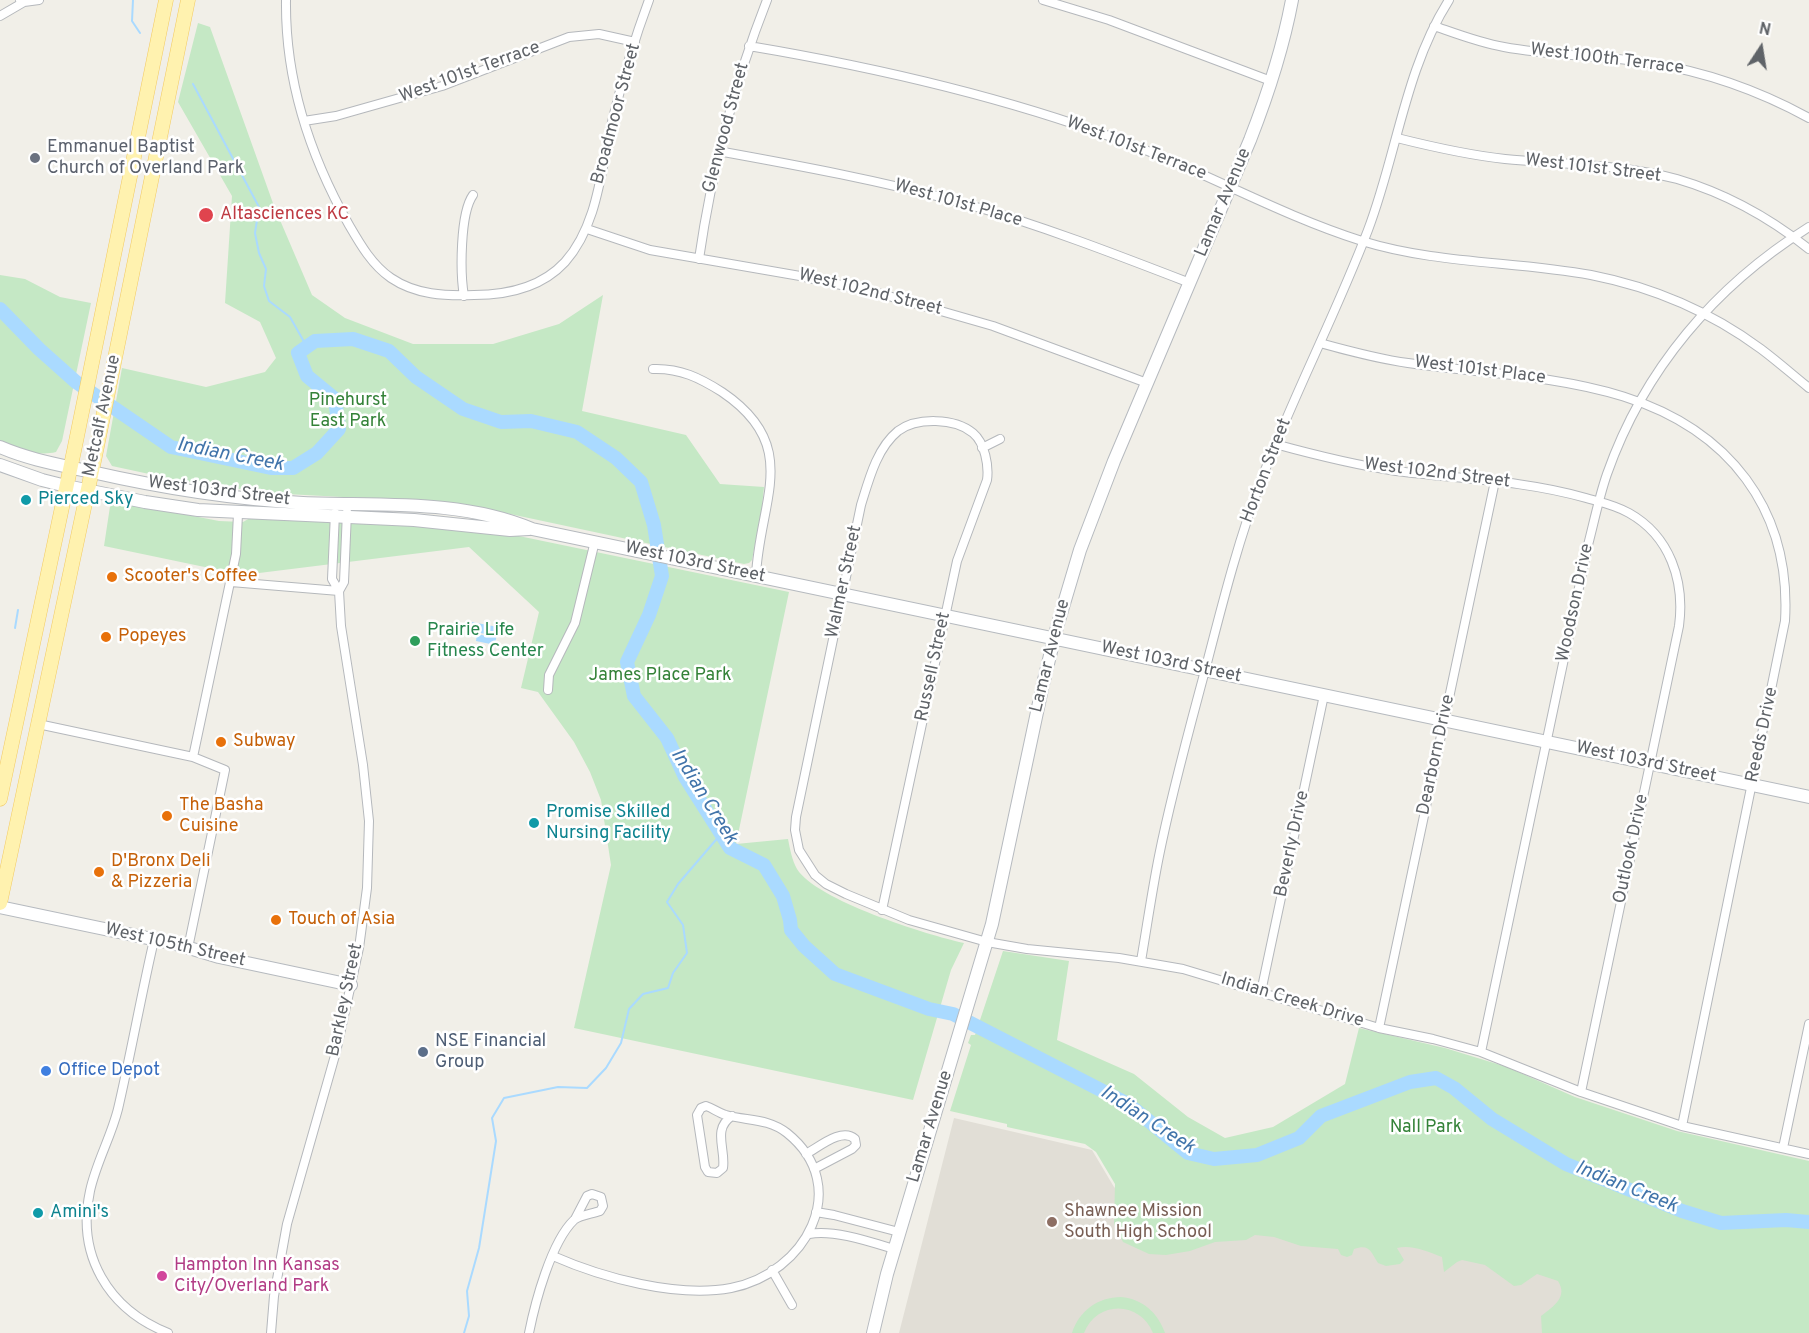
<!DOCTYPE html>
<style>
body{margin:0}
#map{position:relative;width:1809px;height:1333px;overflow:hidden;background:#f1efe8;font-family:Overpass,sans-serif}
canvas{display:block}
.north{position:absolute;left:1731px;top:18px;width:60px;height:60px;-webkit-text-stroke:4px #fff;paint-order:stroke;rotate:12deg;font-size:16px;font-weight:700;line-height:24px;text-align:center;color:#5f6368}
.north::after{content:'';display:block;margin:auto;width:21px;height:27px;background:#5f6368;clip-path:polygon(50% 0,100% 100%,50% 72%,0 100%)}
</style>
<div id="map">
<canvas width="1809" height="1333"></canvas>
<div class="north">N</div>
</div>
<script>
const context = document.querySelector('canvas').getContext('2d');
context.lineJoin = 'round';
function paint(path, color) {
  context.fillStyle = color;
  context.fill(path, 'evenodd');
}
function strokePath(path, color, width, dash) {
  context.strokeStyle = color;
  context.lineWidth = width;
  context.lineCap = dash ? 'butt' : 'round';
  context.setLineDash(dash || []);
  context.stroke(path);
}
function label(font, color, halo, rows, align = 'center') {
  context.font = font + ' Overpass,sans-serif';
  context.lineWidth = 5;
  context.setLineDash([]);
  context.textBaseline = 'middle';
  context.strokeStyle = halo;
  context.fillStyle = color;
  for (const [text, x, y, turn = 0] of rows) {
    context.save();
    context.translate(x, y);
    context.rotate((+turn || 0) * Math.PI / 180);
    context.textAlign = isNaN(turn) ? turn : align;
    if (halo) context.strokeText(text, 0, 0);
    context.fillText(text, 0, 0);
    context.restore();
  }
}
paint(new Path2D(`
 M 954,1118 L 1092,1150 L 1114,1187 L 1142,1214 L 1563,1256 L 1568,1333 L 899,1333 Z`), '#e1ded6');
paint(new Path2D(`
 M 198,23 L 210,27 L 274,206 L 312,295 L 345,318 L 413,344 L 493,344 L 559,324 L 603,295 L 582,411 L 686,435 L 720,484 L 764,487 L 762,507 L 752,560 L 749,563 L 744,564 L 496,511 L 380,499 L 267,493 L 177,480 L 112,466 L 106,456 L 122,368 L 206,387 L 265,372 L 276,358 L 260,322 L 225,303 L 232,196 L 178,102 Z
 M 0,275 L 25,279 L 60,297 L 91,303 L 62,441 L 56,452 C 36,457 18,448 0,442 Z
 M 111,500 L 219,521 L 243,522 L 250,518 L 359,520 L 514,535 L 789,592 L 736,844 L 788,839 C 790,849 792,860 797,869 C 816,900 927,935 964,943 L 951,970 L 913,1100 L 574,1028 L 611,865 L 601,800 L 590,772 L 574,742 L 538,692 L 521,688 L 539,612 L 469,547 L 243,575 L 104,546 Z
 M 1003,951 L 1069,961 L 1057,1040 L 1134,1074 L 1188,1117 L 1225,1138 L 1273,1127 L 1345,1084 L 1359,1028 L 1445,1048 L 1507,1067 L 1575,1097 L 1677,1131 L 1809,1161 L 1809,1333 L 1542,1333 L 1541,1316 C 1554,1306 1568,1297 1558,1281 L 1537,1274 L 1521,1285 L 1514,1286 L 1485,1265 L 1462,1260 L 1457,1262 L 1444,1272 L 1442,1257 C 1429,1252 1411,1244 1397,1248 L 1404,1260 L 1400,1264 L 1386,1266 L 1378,1263 C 1370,1251 1370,1244 1354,1249 L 1352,1255 L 1347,1257 L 1341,1255 L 1338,1249 L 1301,1246 L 1274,1237 L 1255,1235 L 1246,1240 L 1215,1242 L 1190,1251 L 1166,1255 L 1149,1254 L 1123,1242 L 1114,1224 L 1115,1184 L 1096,1152 L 1085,1144 L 1007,1127 L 1007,1124 L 950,1111 L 971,1045 L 968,1043 L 971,1035 L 975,1035 Z
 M 1121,1297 C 1143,1299 1158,1313 1165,1333 L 1153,1333 C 1140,1301 1097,1300 1084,1333 L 1072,1333 C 1079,1311 1098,1297 1121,1297 Z`), '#c5e8c5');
paint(new Path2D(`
 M 472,622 L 498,627 L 495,645 L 476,641 L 477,634 L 492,637 L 492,636 L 470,630 Z`), '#aadaff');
strokePath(new Path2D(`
 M 133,0 L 132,21 L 140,33
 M 193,84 L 259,207 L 255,233 L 259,253 L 266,269 L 264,286 L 269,301 L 290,317 L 307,347
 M 15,628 L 18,610
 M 464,1333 L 469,1316 L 467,1291 L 479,1248 L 496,1141 L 492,1118 L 504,1098 L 558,1087 L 587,1088 L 606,1068 L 621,1043 L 629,1009 L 643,994 L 668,988 L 673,973 L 687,953 L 683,925 L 667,902 L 678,884 L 721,834`), '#aadaff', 2);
strokePath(new Path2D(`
 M 0,309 L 39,349 L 76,382 L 171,447 L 271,468 L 293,468 L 317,453 L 339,429 L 335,399 L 307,376 L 298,353 L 315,341 L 353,339 L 389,351 L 416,377 L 463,409 L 501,422 L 531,421 L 577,432 L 616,458 L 641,482 L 654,525 L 662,576 L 649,615 L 627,662 L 634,696 L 667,738 L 685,777 L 730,848 L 764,865 L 783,896 L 790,920 L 791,930 L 804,946 L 835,974 L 929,1009 L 953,1014 L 1128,1104 L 1188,1153 L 1214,1159 L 1257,1155 L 1299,1138 L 1321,1116 L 1410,1082 L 1436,1078 L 1454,1088 L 1492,1119 L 1566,1164 L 1682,1211 L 1721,1223 L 1786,1220 L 1809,1222`), '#aadaff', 14);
const street = new Path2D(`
 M 20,0 L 24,2 L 39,0
 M 286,0 C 285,79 310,156 349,225 C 360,244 372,265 391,278 C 416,295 445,296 474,295 C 507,295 541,288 565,262 C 598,225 601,169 612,122 C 622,81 634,40 649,0
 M 1043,0 L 1109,20 L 1271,81
 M 0,16 L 24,2
 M 1434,26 C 1457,34 1480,43 1504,47 C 1552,56 1602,55 1650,63 C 1707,72 1758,90 1809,118
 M 749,46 C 874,67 998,95 1117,139 C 1200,169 1277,214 1362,241 C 1436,264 1515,261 1591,275 C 1652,287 1711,312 1761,349 C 1777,361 1793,375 1809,388
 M 304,121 L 336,116 L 442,86 L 569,37 L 599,34 L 635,42
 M 1397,138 C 1433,147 1468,155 1505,159 C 1562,164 1621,164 1677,179 C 1725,193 1770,218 1809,249
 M 718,151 C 801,166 882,181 963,203 C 1040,225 1115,254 1190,283
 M 587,229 L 650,250 L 800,276 L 878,293 L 993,326 L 1147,383
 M 699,259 C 712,169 734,84 767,0
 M 464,296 C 460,273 460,213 473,195
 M 1320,343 C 1349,351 1378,359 1408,363 C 1525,380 1668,374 1746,479 C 1777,521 1788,570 1785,621 L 1682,1126
 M 653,369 C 680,368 700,378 722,392 C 802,446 760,499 756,575
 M 1275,444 C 1315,455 1355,465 1396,471 C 1460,479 1523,480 1586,498 C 1600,502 1615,505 1629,513 C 1670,536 1685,581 1679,626 L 1581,1092
 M 982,448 L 1000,439
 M 231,582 L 339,591
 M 339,591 L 344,582 L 347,512
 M 548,690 L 549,675 L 575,623 L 595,541
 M 38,724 L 193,757 L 225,770 L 188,948
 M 193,757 L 236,554 L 238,514
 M 882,910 L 957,561 L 987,480 C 989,466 985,443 973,433 C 955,418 917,417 898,431 C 877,448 869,479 861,505 L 796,817 L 795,830 L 799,850 L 815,875 L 826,884 L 846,894 L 909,920 L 987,942 L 1027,949 L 1119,958 L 1183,969 L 1379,1028 L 1433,1039 L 1481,1052 L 1581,1092 L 1682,1126 L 1809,1154
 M 154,940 C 141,996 131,1053 118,1109 C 111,1137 96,1163 90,1191 C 76,1255 108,1309 168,1333
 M 1141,961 C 1147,926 1152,891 1159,856 C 1172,791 1190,727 1207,663 C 1223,601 1239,538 1262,478 C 1294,394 1336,314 1368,230 C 1397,154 1405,69 1449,0
 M 1261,992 L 1324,695
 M 1379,1028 L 1495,481
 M 1481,1052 L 1588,545 C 1594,522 1599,497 1607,474 C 1644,369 1715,286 1809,227
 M 1783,1148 L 1809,1024
 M 806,1154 C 819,1147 842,1127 855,1139 L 856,1145 L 852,1149 L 814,1169
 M 816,1212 L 834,1215 L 899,1232
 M 809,1234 C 833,1229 871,1242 894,1249
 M 553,1256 C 603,1278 677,1298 731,1288 C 805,1274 854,1187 787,1133 C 768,1118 747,1121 726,1115 C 718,1113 713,1108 706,1106 L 701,1108 L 697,1115 L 705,1167 L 708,1172 L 717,1173 L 723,1168 C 726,1149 712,1129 732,1116
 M 772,1270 L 792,1305
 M 271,1333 L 274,1296 L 287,1224 L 336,1052 L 359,948 L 367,888 L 369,821 L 363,765 L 341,626 L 339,591 L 332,579 L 335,513
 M 529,1333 C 535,1303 551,1242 574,1220 C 580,1215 592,1214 600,1211 L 603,1206 L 601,1197 L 592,1194 L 587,1196 L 575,1219`);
const secondary = new Path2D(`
 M 0,447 C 30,460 61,465 92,472 C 162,488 232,499 303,503 C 379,506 461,499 532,529 L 1809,797
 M 0,465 L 42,480 L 66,486 L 145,502 L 198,510 L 414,520 L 510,530 L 529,529
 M 0,907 L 176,944 L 219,957 L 351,985
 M 873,1333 L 887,1274 L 992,924 L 1043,684 L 1057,627 L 1080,550 L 1114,461 L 1250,140 C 1268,94 1283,48 1292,0`);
const primary = new Path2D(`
 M 0,799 L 74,451 L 166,0
 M 0,903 L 94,461 L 188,0`);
strokePath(street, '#b5b8bc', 10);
strokePath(secondary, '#b6babf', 14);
strokePath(primary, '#f2c960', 15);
strokePath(street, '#fff', 8);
strokePath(secondary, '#fff', 12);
strokePath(primary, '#fff2af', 14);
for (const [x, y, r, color] of [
 [35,158,6,"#6b7280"],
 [206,215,8,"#e0444e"],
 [26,500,6,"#0f9aa8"],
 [112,577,6,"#e8710a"],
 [106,637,6,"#e8710a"],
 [415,641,6,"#2e9e5b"],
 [221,742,6,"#e8710a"],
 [167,816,6,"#e8710a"],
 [534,823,6,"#0f9aa8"],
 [99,872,6,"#e8710a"],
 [276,920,6,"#e8710a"],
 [423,1052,6,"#5c6f8a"],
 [46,1071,6,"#3f7fe0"],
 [38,1213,6,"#0f9aa8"],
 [1052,1222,6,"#8d6e63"],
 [162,1276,6,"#d1479c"]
]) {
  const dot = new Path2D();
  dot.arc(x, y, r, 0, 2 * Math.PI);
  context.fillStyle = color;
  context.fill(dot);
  strokePath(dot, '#fff', 2);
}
label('18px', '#5f6368', '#fff', [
 ["West 100th Terrace",1607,60,7],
 ["West 101st Terrace",470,73,-20],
 ["Broadmoor Street",617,114,-75],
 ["Glenwood Street",727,128,-75],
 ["West 101st Terrace",1136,149,21],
 ["West 101st Street",1593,169,7],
 ["Lamar Avenue",1224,203,-67],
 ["West 101st Place",958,204,16],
 ["West 102nd Street",870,293,14],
 ["West 101st Place",1480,371,7],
 ["Metcalf Avenue",103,416,-78],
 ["Horton Street",1267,471,-69],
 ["West 102nd Street",1437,474,7],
 ["West 103rd Street",219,492,7],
 ["West 103rd Street",695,563,12],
 ["Walmer Street",845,582,-78],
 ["Woodson Drive",1576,603,-78],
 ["Lamar Avenue",1051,656,-76],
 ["West 103rd Street",1171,663,12],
 ["Russell Street",934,667,-78],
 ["Reeds Drive",1763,735,-78],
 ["Dearborn Drive",1437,755,-78],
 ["West 103rd Street",1646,763,12],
 ["Beverly Drive",1293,844,-78],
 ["Outlook Drive",1632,849,-78],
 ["West 105th Street",175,946,13],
 ["Barkley Street",346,1000,-78],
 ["Indian Creek Drive",1292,1001,17],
 ["Lamar Avenue",931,1127,-73]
]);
label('18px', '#5b616d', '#fff', [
 ["Emmanuel Baptist",47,148],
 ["Church of Overland Park",47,169]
], 'left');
label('18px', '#be3a42', '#fff', [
 ["Altasciences KC",220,215]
], 'left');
label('18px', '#348238', '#fff', [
 ["Pinehurst",348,401],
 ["East Park",348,422],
 ["James Place Park",660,676],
 ["Nall Park",1426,1128]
]);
label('18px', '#0d838f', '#fff', [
 ["Pierced Sky",38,500],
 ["Promise Skilled",546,813],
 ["Nursing Facility",546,834],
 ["Amini's",50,1213]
], 'left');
label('18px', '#c56008', '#fff', [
 ["Scooter's Coffee",124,577],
 ["Popeyes",118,637],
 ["Subway",233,742],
 ["The Basha",179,806],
 ["Cuisine",179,827],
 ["D'Bronx Deli",111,862],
 ["& Pizzeria",111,883],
 ["Touch of Asia",288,920]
], 'left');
label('18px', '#27864d', '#fff', [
 ["Prairie Life",427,631],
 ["Fitness Center",427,652]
], 'left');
label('18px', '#4e5e75', '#fff', [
 ["NSE Financial",435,1042],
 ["Group",435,1063]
], 'left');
label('18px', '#366cbe', '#fff', [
 ["Office Depot",58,1071]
], 'left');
label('18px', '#785e54', '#fff', [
 ["Shawnee Mission",1064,1212],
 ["South High School",1064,1233]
], 'left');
label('18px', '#b23c85', '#fff', [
 ["Hampton Inn Kansas",174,1266],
 ["City/Overland Park",174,1287]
], 'left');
label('italic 20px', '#4174aa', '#fff', [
 ["Indian Creek",230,456,11],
 ["Indian Creek",703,797,58],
 ["Indian Creek",1147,1121,33],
 ["Indian Creek",1626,1188,22]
]);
</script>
